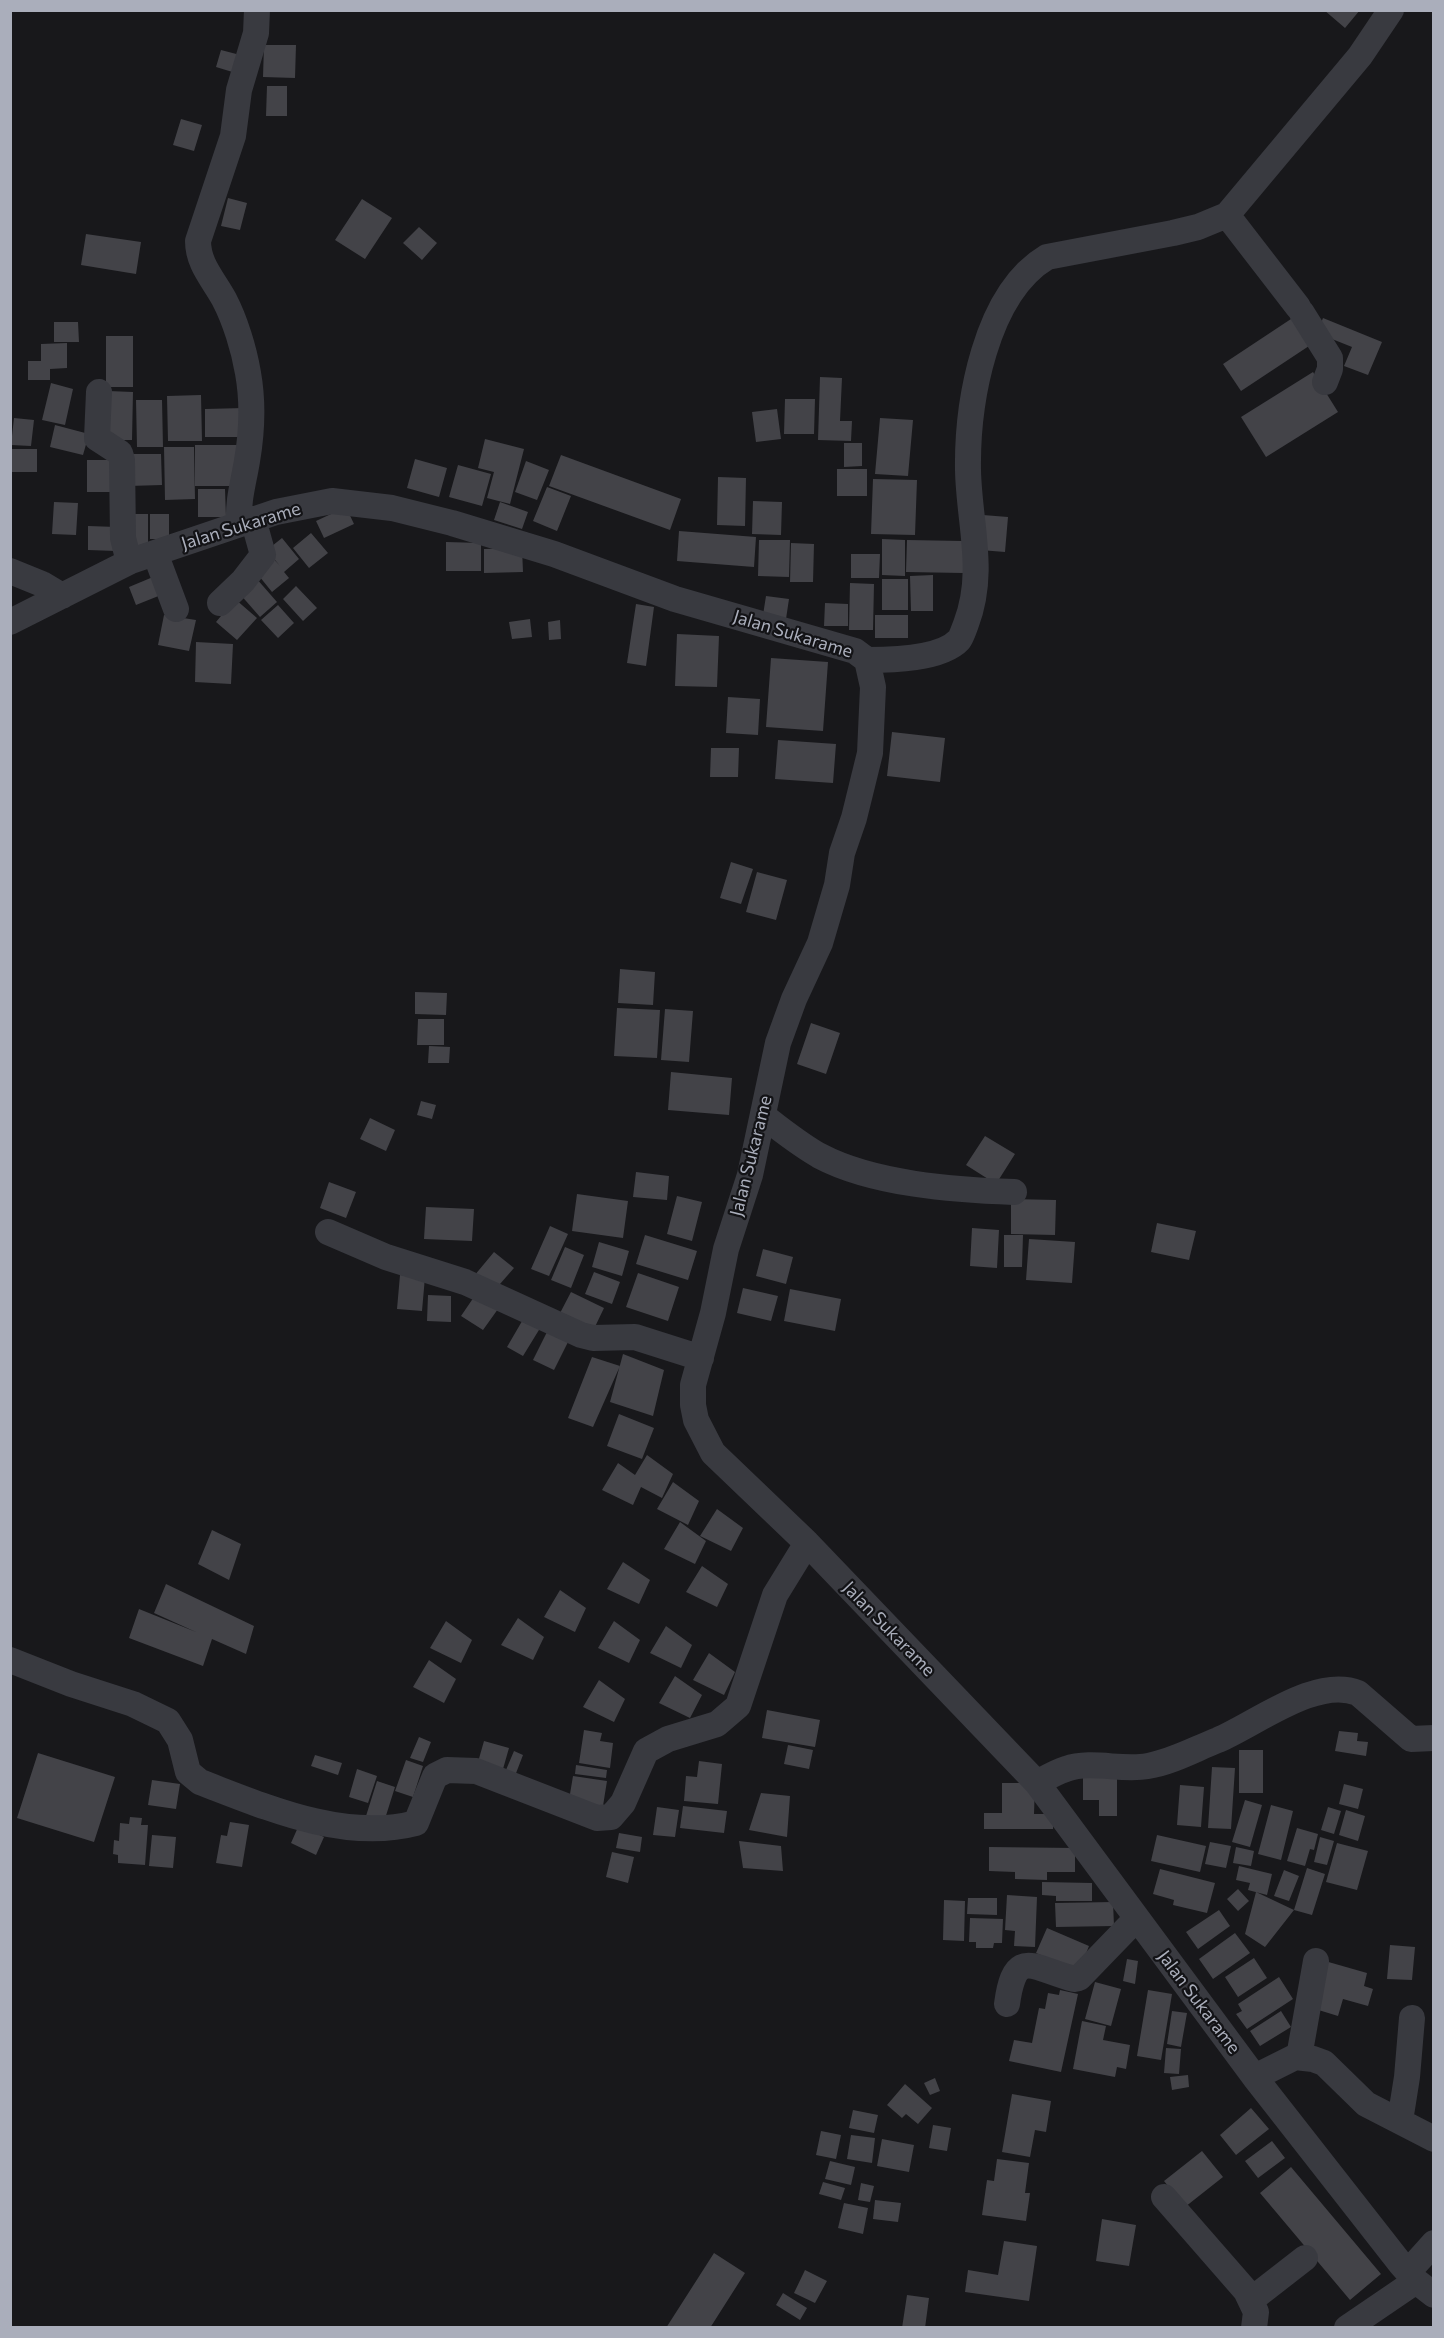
<!DOCTYPE html>
<style>
body{margin:0}
#map{position:relative;width:1444px;height:2338px;overflow:hidden;background:#18181b;font-family:Commissioner,sans-serif}
canvas{display:block}
.frame{position:absolute;inset:0;border:12px solid #aaaebb;pointer-events:none}
</style>
<div id="map">
<canvas width="1444" height="2338"></canvas>
<div class="frame"></div>
</div>
<script>
const context = document.querySelector('canvas').getContext('2d');
context.lineJoin = 'round';
function paint(path, color) {
  context.fillStyle = color;
  context.fill(path, 'evenodd');
}
function strokePath(path, color, width, dash) {
  context.strokeStyle = color;
  context.lineWidth = width;
  context.lineCap = dash ? 'butt' : 'round';
  context.setLineDash(dash || []);
  context.stroke(path);
}
function label(font, color, halo, rows, align = 'center') {
  context.font = font + ' Commissioner,sans-serif';
  context.lineWidth = 4.5;
  context.setLineDash([]);
  context.textBaseline = 'middle';
  context.strokeStyle = halo;
  context.fillStyle = color;
  for (const [text, x, y, turn = 0] of rows) {
    context.save();
    context.translate(x, y);
    context.rotate((+turn || 0) * Math.PI / 180);
    context.textAlign = isNaN(turn) ? turn : align;
    if (halo) context.strokeText(text, 0, 0);
    context.fillText(text, 0, 0);
    context.restore();
  }
}
paint(new Path2D(`
 M 1324,10 L 1360,10 L 1345,28 Z
 M 264,45 L 296,45 L 295,78 L 263,77 Z
 M 221,50 L 244,56 L 239,74 L 216,67 Z
 M 267,86 L 287,86 L 287,116 L 266,116 Z
 M 181,119 L 202,125 L 194,151 L 173,145 Z
 M 228,198 L 247,203 L 240,230 L 221,226 Z
 M 362,199 L 392,218 L 365,259 L 335,240 Z
 M 419,227 L 437,243 L 422,260 L 403,243 Z
 M 86,234 L 141,242 L 136,274 L 81,265 Z
 M 1294,317 L 1312,344 L 1241,391 L 1223,364 Z
 M 1323,318 L 1382,342 L 1368,375 L 1344,366 L 1352,347 L 1317,333 Z
 M 54,322 L 78,322 L 79,342 L 54,342 Z
 M 106,336 L 133,336 L 133,387 L 106,387 Z
 M 67,343 L 67,368 L 50,369 L 50,380 L 28,380 L 28,361 L 41,361 L 41,344 Z
 M 1313,372 L 1338,412 L 1266,457 L 1241,417 Z
 M 820,377 L 842,378 L 840,421 L 852,421 L 851,441 L 818,440 Z
 M 51,383 L 73,389 L 65,425 L 42,420 Z
 M 108,391 L 133,392 L 132,440 L 106,440 Z
 M 201,395 L 202,441 L 168,441 L 167,396 Z
 M 785,399 L 815,399 L 814,434 L 784,434 Z
 M 136,400 L 162,400 L 163,447 L 137,447 Z
 M 244,408 L 244,437 L 205,437 L 205,409 Z
 M 777,409 L 781,439 L 756,442 L 752,412 Z
 M 14,418 L 34,420 L 31,446 L 11,445 Z
 M 880,418 L 913,420 L 908,476 L 875,474 Z
 M 55,425 L 89,434 L 83,455 L 50,447 Z
 M 485,439 L 524,449 L 510,504 L 487,498 L 494,472 L 478,468 Z
 M 844,443 L 862,443 L 862,466 L 844,467 Z
 M 195,445 L 238,445 L 239,486 L 195,486 Z
 M 164,447 L 194,447 L 195,499 L 165,500 Z
 M 10,449 L 37,449 L 37,472 L 10,472 Z
 M 129,454 L 161,454 L 162,485 L 129,486 Z
 M 561,455 L 681,499 L 670,530 L 549,486 Z
 M 415,459 L 447,468 L 439,497 L 407,488 Z
 M 87,460 L 119,460 L 119,492 L 87,492 Z
 M 526,461 L 549,470 L 537,500 L 515,492 Z
 M 458,465 L 491,474 L 482,506 L 449,497 Z
 M 837,469 L 867,469 L 867,496 L 837,496 Z
 M 718,477 L 746,478 L 745,526 L 717,525 Z
 M 873,479 L 917,480 L 915,535 L 871,534 Z
 M 547,487 L 571,496 L 557,531 L 533,521 Z
 M 198,489 L 225,489 L 226,517 L 198,517 Z
 M 753,501 L 782,502 L 781,535 L 752,534 Z
 M 54,502 L 78,503 L 76,535 L 52,534 Z
 M 500,502 L 528,512 L 522,529 L 494,520 Z
 M 346,507 L 354,524 L 324,538 L 316,521 Z
 M 128,514 L 148,514 L 148,546 L 128,546 Z
 M 150,514 L 169,514 L 169,539 L 150,539 Z
 M 983,515 L 1008,517 L 1005,552 L 980,550 Z
 M 88,526 L 117,527 L 116,551 L 88,550 Z
 M 679,531 L 756,537 L 754,567 L 677,561 Z
 M 311,533 L 328,553 L 309,568 L 293,548 Z
 M 282,538 L 299,559 L 284,572 L 289,578 L 272,592 L 255,571 L 272,557 L 280,566 L 267,550 Z
 M 882,539 L 905,540 L 905,576 L 882,575 Z
 M 759,540 L 790,540 L 789,577 L 758,576 Z
 M 907,540 L 963,541 L 963,573 L 906,572 Z
 M 446,542 L 481,543 L 481,571 L 446,571 Z
 M 791,543 L 814,544 L 813,582 L 790,582 Z
 M 522,548 L 523,572 L 484,573 L 484,549 Z
 M 851,554 L 880,554 L 879,578 L 851,578 Z
 M 933,575 L 933,611 L 911,611 L 910,576 Z
 M 153,577 L 161,595 L 136,605 L 129,587 Z
 M 256,578 L 277,602 L 260,617 L 239,593 Z
 M 882,579 L 908,579 L 908,610 L 882,610 Z
 M 850,583 L 874,584 L 873,630 L 849,630 Z
 M 296,586 L 317,608 L 303,621 L 283,599 Z
 M 766,596 L 789,599 L 786,619 L 763,615 Z
 M 235,599 L 257,618 L 237,640 L 216,622 Z
 M 825,603 L 848,604 L 848,626 L 824,626 Z
 M 636,604 L 654,607 L 646,666 L 627,663 Z
 M 278,605 L 294,623 L 278,638 L 261,620 Z
 M 164,615 L 196,620 L 189,651 L 158,645 Z
 M 875,615 L 908,615 L 908,638 L 875,638 Z
 M 530,619 L 532,637 L 512,639 L 509,622 Z
 M 560,620 L 561,639 L 549,640 L 548,622 Z
 M 677,634 L 719,636 L 717,687 L 675,686 Z
 M 196,642 L 233,644 L 231,684 L 195,682 Z
 M 771,658 L 828,662 L 823,731 L 766,727 Z
 M 728,697 L 760,699 L 758,735 L 726,733 Z
 M 892,732 L 945,738 L 940,782 L 887,776 Z
 M 778,740 L 836,744 L 833,783 L 775,779 Z
 M 711,748 L 739,748 L 738,777 L 710,777 Z
 M 731,862 L 753,869 L 741,904 L 720,898 Z
 M 757,872 L 787,880 L 776,920 L 746,912 Z
 M 620,969 L 655,972 L 653,1005 L 618,1003 Z
 M 415,992 L 447,993 L 446,1015 L 415,1014 Z
 M 617,1008 L 660,1010 L 657,1058 L 614,1056 Z
 M 665,1009 L 693,1011 L 689,1062 L 661,1060 Z
 M 418,1019 L 444,1019 L 444,1045 L 417,1045 Z
 M 811,1023 L 840,1033 L 826,1074 L 797,1064 Z
 M 429,1046 L 450,1047 L 449,1063 L 428,1063 Z
 M 671,1072 L 732,1078 L 729,1115 L 668,1110 Z
 M 421,1101 L 436,1105 L 432,1119 L 417,1115 Z
 M 370,1118 L 395,1130 L 386,1151 L 360,1139 Z
 M 985,1136 L 1015,1154 L 996,1184 L 966,1165 Z
 M 636,1172 L 669,1176 L 667,1200 L 633,1197 Z
 M 329,1182 L 356,1192 L 346,1218 L 320,1208 Z
 M 577,1194 L 628,1201 L 623,1238 L 572,1231 Z
 M 677,1196 L 702,1202 L 692,1241 L 667,1234 Z
 M 1011,1199 L 1056,1200 L 1055,1235 L 1011,1234 Z
 M 426,1207 L 474,1209 L 472,1241 L 424,1239 Z
 M 1157,1223 L 1196,1231 L 1189,1260 L 1151,1252 Z
 M 550,1226 L 568,1234 L 549,1276 L 531,1269 Z
 M 972,1228 L 999,1230 L 997,1268 L 970,1266 Z
 M 645,1235 L 697,1251 L 688,1280 L 636,1264 Z
 M 1004,1235 L 1023,1235 L 1022,1267 L 1004,1267 Z
 M 1029,1239 L 1075,1242 L 1072,1283 L 1026,1280 Z
 M 599,1242 L 629,1251 L 622,1276 L 592,1267 Z
 M 565,1247 L 584,1255 L 571,1288 L 551,1280 Z
 M 763,1249 L 793,1257 L 786,1284 L 756,1276 Z
 M 494,1252 L 514,1268 L 493,1292 L 474,1276 Z
 M 594,1272 L 620,1282 L 612,1304 L 585,1294 Z
 M 638,1273 L 679,1287 L 668,1321 L 626,1307 Z
 M 400,1275 L 425,1277 L 422,1311 L 397,1309 Z
 M 743,1288 L 778,1296 L 771,1321 L 737,1313 Z
 M 790,1289 L 841,1299 L 835,1331 L 784,1321 Z
 M 571,1292 L 604,1308 L 593,1331 L 559,1315 Z
 M 476,1294 L 498,1309 L 483,1330 L 461,1316 Z
 M 428,1295 L 451,1296 L 451,1322 L 427,1321 Z
 M 525,1316 L 542,1325 L 523,1356 L 507,1347 Z
 M 549,1328 L 570,1338 L 554,1370 L 533,1360 Z
 M 623,1354 L 664,1370 L 653,1416 L 610,1402 Z
 M 592,1357 L 620,1366 L 593,1427 L 568,1418 Z
 M 619,1414 L 654,1428 L 642,1459 L 607,1446 Z
 M 647,1455 L 673,1474 L 662,1498 L 641,1487 L 633,1505 L 602,1490 L 618,1463 L 635,1475 Z
 M 673,1482 L 699,1501 L 688,1525 L 657,1509 Z
 M 717,1509 L 743,1528 L 731,1551 L 700,1536 Z
 M 680,1522 L 706,1541 L 695,1564 L 664,1549 Z
 M 212,1530 L 241,1544 L 229,1580 L 198,1564 Z
 M 623,1562 L 650,1580 L 639,1604 L 607,1589 Z
 M 702,1566 L 728,1584 L 717,1607 L 686,1592 Z
 M 166,1584 L 254,1626 L 246,1654 L 212,1639 L 203,1666 L 129,1638 L 139,1609 L 196,1632 L 154,1613 Z
 M 560,1590 L 586,1608 L 575,1632 L 544,1617 Z
 M 518,1618 L 544,1637 L 533,1660 L 501,1645 Z
 M 446,1621 L 472,1640 L 461,1663 L 430,1648 Z
 M 614,1621 L 640,1640 L 629,1663 L 598,1648 Z
 M 666,1626 L 692,1645 L 681,1668 L 650,1653 Z
 M 709,1653 L 735,1672 L 724,1695 L 693,1680 Z
 M 429,1660 L 456,1679 L 444,1703 L 413,1687 Z
 M 675,1676 L 702,1695 L 690,1718 L 659,1703 Z
 M 599,1680 L 625,1699 L 614,1722 L 583,1707 Z
 M 767,1710 L 820,1720 L 815,1747 L 762,1738 Z
 M 584,1730 L 602,1733 L 600,1741 L 613,1743 L 610,1768 L 579,1763 Z
 M 1339,1731 L 1358,1733 L 1357,1741 L 1368,1742 L 1366,1756 L 1335,1751 Z
 M 419,1737 L 431,1742 L 423,1762 L 410,1758 Z
 M 484,1741 L 509,1748 L 503,1769 L 478,1762 Z
 M 788,1745 L 813,1750 L 809,1769 L 784,1764 Z
 M 1239,1750 L 1263,1750 L 1263,1793 L 1239,1793 Z
 M 514,1751 L 523,1755 L 513,1781 L 503,1777 Z
 M 38,1753 L 115,1777 L 94,1842 L 17,1818 Z
 M 315,1755 L 342,1763 L 338,1775 L 311,1766 Z
 M 406,1760 L 423,1766 L 413,1797 L 395,1791 Z
 M 699,1761 L 722,1764 L 718,1804 L 684,1801 L 686,1776 L 697,1777 Z
 M 576,1765 L 607,1770 L 606,1778 L 575,1774 Z
 M 1212,1767 L 1235,1768 L 1231,1829 L 1208,1828 Z
 M 357,1769 L 377,1776 L 368,1803 L 349,1797 Z
 M 573,1776 L 607,1781 L 603,1806 L 569,1800 Z
 M 1083,1777 L 1117,1777 L 1117,1816 L 1099,1816 L 1099,1800 L 1083,1800 Z
 M 152,1780 L 180,1784 L 176,1809 L 148,1805 Z
 M 377,1781 L 395,1787 L 384,1822 L 366,1816 Z
 M 1002,1783 L 1035,1783 L 1034,1814 L 1053,1814 L 1053,1829 L 984,1829 L 984,1813 L 1002,1813 Z
 M 1344,1784 L 1363,1789 L 1358,1809 L 1339,1804 Z
 M 1180,1785 L 1204,1787 L 1201,1827 L 1177,1825 Z
 M 761,1793 L 790,1796 L 787,1837 L 749,1830 Z
 M 1245,1800 L 1262,1805 L 1250,1847 L 1232,1842 Z
 M 1271,1805 L 1293,1811 L 1281,1860 L 1258,1854 Z
 M 683,1806 L 727,1811 L 724,1833 L 680,1828 Z
 M 657,1807 L 679,1810 L 675,1837 L 653,1835 Z
 M 1328,1807 L 1341,1811 L 1334,1834 L 1321,1830 Z
 M 1346,1810 L 1365,1816 L 1358,1841 L 1339,1835 Z
 M 130,1817 L 142,1818 L 141,1825 L 148,1825 L 145,1865 L 118,1863 L 118,1855 L 113,1854 L 114,1840 L 119,1841 L 120,1823 L 129,1824 Z
 M 230,1822 L 249,1825 L 242,1867 L 216,1863 L 221,1835 L 227,1836 Z
 M 299,1825 L 324,1837 L 316,1855 L 291,1843 Z
 M 1297,1828 L 1318,1834 L 1314,1850 L 1310,1849 L 1305,1866 L 1287,1861 Z
 M 619,1833 L 642,1837 L 640,1852 L 616,1848 Z
 M 152,1835 L 176,1837 L 173,1868 L 149,1866 Z
 M 1157,1835 L 1206,1846 L 1200,1872 L 1151,1861 Z
 M 1320,1837 L 1334,1841 L 1327,1865 L 1314,1862 Z
 M 739,1841 L 781,1846 L 783,1871 L 743,1868 Z
 M 1210,1842 L 1231,1846 L 1226,1868 L 1205,1864 Z
 M 1337,1843 L 1368,1851 L 1357,1890 L 1326,1882 Z
 M 989,1847 L 1075,1848 L 1075,1872 L 1047,1872 L 1047,1880 L 1015,1879 L 1015,1872 L 989,1871 Z
 M 1236,1847 L 1254,1851 L 1251,1866 L 1233,1863 Z
 M 612,1852 L 634,1857 L 628,1883 L 606,1877 Z
 M 1239,1866 L 1272,1874 L 1267,1895 L 1248,1890 L 1250,1883 L 1236,1880 Z
 M 1307,1868 L 1325,1874 L 1312,1915 L 1294,1910 Z
 M 1160,1869 L 1215,1883 L 1207,1913 L 1173,1905 L 1174,1900 L 1153,1894 Z
 M 1284,1870 L 1299,1876 L 1289,1901 L 1274,1896 Z
 M 1042,1882 L 1092,1883 L 1092,1901 L 1056,1901 L 1056,1896 L 1042,1895 Z
 M 1238,1889 L 1249,1901 L 1238,1911 L 1227,1899 Z
 M 1256,1892 L 1294,1910 L 1265,1947 L 1245,1934 Z
 M 1007,1895 L 1037,1897 L 1035,1947 L 1014,1946 L 1015,1931 L 1005,1930 Z
 M 968,1898 L 997,1898 L 997,1915 L 967,1914 Z
 M 944,1900 L 965,1901 L 964,1941 L 943,1940 Z
 M 1113,1902 L 1114,1926 L 1056,1927 L 1055,1903 Z
 M 1219,1910 L 1230,1926 L 1198,1949 L 1186,1932 Z
 M 970,1918 L 1003,1919 L 1002,1943 L 994,1943 L 993,1948 L 976,1948 L 976,1942 L 969,1942 Z
 M 1047,1928 L 1089,1946 L 1079,1971 L 1036,1953 Z
 M 1235,1933 L 1250,1953 L 1213,1979 L 1199,1959 Z
 M 1390,1945 L 1415,1947 L 1412,1980 L 1387,1979 Z
 M 1254,1958 L 1267,1978 L 1238,1997 L 1225,1977 Z
 M 1127,1959 L 1138,1961 L 1135,1984 L 1123,1981 Z
 M 1325,1961 L 1367,1973 L 1364,1986 L 1373,1989 L 1368,2006 L 1343,1999 L 1338,2016 L 1312,2008 Z
 M 1279,1977 L 1293,1999 L 1247,2029 L 1236,2014 L 1242,2011 L 1238,2004 Z
 M 1095,1982 L 1121,1989 L 1111,2026 L 1085,2019 Z
 M 1060,1990 L 1078,1994 L 1061,2072 L 1009,2061 L 1014,2040 L 1032,2043 L 1039,2008 L 1045,2009 L 1048,1993 L 1059,1995 Z
 M 1148,1990 L 1172,1994 L 1161,2060 L 1137,2056 Z
 M 1172,2011 L 1187,2013 L 1181,2047 L 1167,2044 Z
 M 1281,2011 L 1291,2027 L 1260,2046 L 1250,2031 Z
 M 1082,2021 L 1106,2026 L 1103,2040 L 1130,2045 L 1126,2069 L 1117,2067 L 1115,2077 L 1073,2069 Z
 M 1166,2048 L 1181,2049 L 1179,2074 L 1164,2073 Z
 M 1188,2075 L 1189,2087 L 1172,2090 L 1170,2077 Z
 M 935,2078 L 940,2091 L 930,2095 L 924,2083 Z
 M 905,2084 L 932,2108 L 918,2124 L 906,2114 L 902,2118 L 887,2105 Z
 M 1012,2094 L 1051,2101 L 1046,2132 L 1035,2130 L 1030,2157 L 1002,2152 Z
 M 1251,2108 L 1269,2129 L 1236,2155 L 1220,2135 Z
 M 853,2110 L 878,2115 L 874,2133 L 849,2128 Z
 M 933,2125 L 951,2128 L 947,2151 L 929,2148 Z
 M 821,2131 L 841,2135 L 836,2159 L 816,2155 Z
 M 851,2135 L 875,2138 L 872,2163 L 847,2159 Z
 M 882,2139 L 914,2145 L 909,2172 L 877,2166 Z
 M 1272,2141 L 1285,2158 L 1258,2178 L 1245,2161 Z
 M 1202,2151 L 1223,2177 L 1185,2207 L 1164,2181 Z
 M 997,2159 L 1029,2163 L 1025,2193 L 1030,2193 L 1026,2221 L 982,2215 L 987,2180 L 994,2181 Z
 M 830,2161 L 855,2167 L 851,2185 L 825,2179 Z
 M 1291,2167 L 1381,2274 L 1350,2300 L 1260,2193 Z
 M 823,2182 L 845,2188 L 841,2200 L 819,2194 Z
 M 861,2183 L 874,2186 L 870,2202 L 858,2200 Z
 M 875,2200 L 901,2203 L 898,2222 L 873,2219 Z
 M 844,2203 L 868,2208 L 863,2234 L 838,2228 Z
 M 1102,2219 L 1136,2225 L 1129,2266 L 1096,2261 Z
 M 1004,2241 L 1037,2246 L 1029,2301 L 965,2292 L 968,2270 L 998,2275 Z
 M 714,2253 L 745,2273 L 710,2328 L 666,2328 Z
 M 805,2270 L 827,2281 L 815,2303 L 794,2293 Z
 M 783,2293 L 807,2308 L 800,2320 L 776,2305 Z
 M 907,2295 L 929,2298 L 925,2328 L 902,2328 Z`), '#434348');
strokePath(new Path2D(`
 M 1227,215 L 1298,307
 M 1302,313 L 1330,358 L 1330,369 L 1325,382
 M 99,392 L 97,438 L 120,453 L 122,460 L 123,538 L 129,562
 M 239,524 C 238,499 243,485 247,461 C 252,432 253,401 248,373 C 244,349 235,320 224,299 C 213,279 198,264 198,241 L 233,136 L 239,90 L 256,33 L 257,10
 M 155,553 L 176,609
 M 10,571 L 42,584 L 62,596
 M 220,603 L 243,581 L 263,555 L 253,519
 M 10,622 L 131,561 L 276,512 L 332,501 L 392,508 L 452,523 L 554,554 L 675,599 L 855,651 L 867,660 L 873,687 L 870,753 L 854,818 L 842,853 L 837,885 L 820,943 L 794,999 L 778,1043 L 750,1175 L 726,1249 L 713,1313 L 693,1385 L 693,1405 L 696,1420 L 713,1453 L 807,1543 L 1037,1783 L 1256,2079 L 1400,2263 L 1416,2281 L 1434,2295
 M 867,660 C 891,660 941,659 959,640 C 962,636 964,629 966,624 C 986,572 969,523 968,470 C 967,403 985,294 1047,257 L 1173,233 L 1198,227 L 1227,215 L 1360,56 L 1391,10
 M 763,1116 C 782,1130 800,1145 820,1156 C 873,1184 954,1190 1014,1192
 M 328,1232 L 386,1257 L 465,1282 L 581,1335 L 593,1338 L 635,1337 L 701,1358
 M 10,1660 L 71,1684 L 133,1704 L 168,1721 L 180,1740 L 188,1772 L 200,1782 C 266,1807 344,1842 416,1823 L 435,1776 L 447,1770 L 476,1771 L 597,1818 L 611,1817 L 623,1803 L 646,1751 L 668,1739 L 717,1724 L 738,1706 L 775,1595 L 807,1543
 M 1037,1783 C 1046,1778 1056,1772 1066,1769 C 1092,1760 1122,1771 1148,1766 C 1172,1762 1195,1749 1218,1740 C 1256,1724 1316,1676 1358,1693 L 1411,1739 L 1434,1738
 M 1007,2004 C 1015,1946 1032,1968 1074,1979 L 1079,1978 L 1137,1918
 M 1299,2057 L 1316,1961
 M 1255,2077 L 1295,2057 L 1313,2059 L 1324,2063 L 1366,2104 L 1434,2139
 M 1400,2121 L 1407,2077 L 1412,2018
 M 1164,2197 L 1246,2291 L 1256,2312 L 1254,2328
 M 1408,2272 L 1434,2243
 M 1251,2300 L 1305,2258
 M 1347,2328 L 1416,2281`), '#393a40', 26);
label('18px', '#aaaebb', '#131316', [
 ["Jalan Sukarame",241,526,-17],
 ["Jalan Sukarame",793,634,17],
 ["Jalan Sukarame",751,1156,-76],
 ["Jalan Sukarame",889,1629,46],
 ["Jalan Sukarame",1199,2002,53]
]);
</script>
